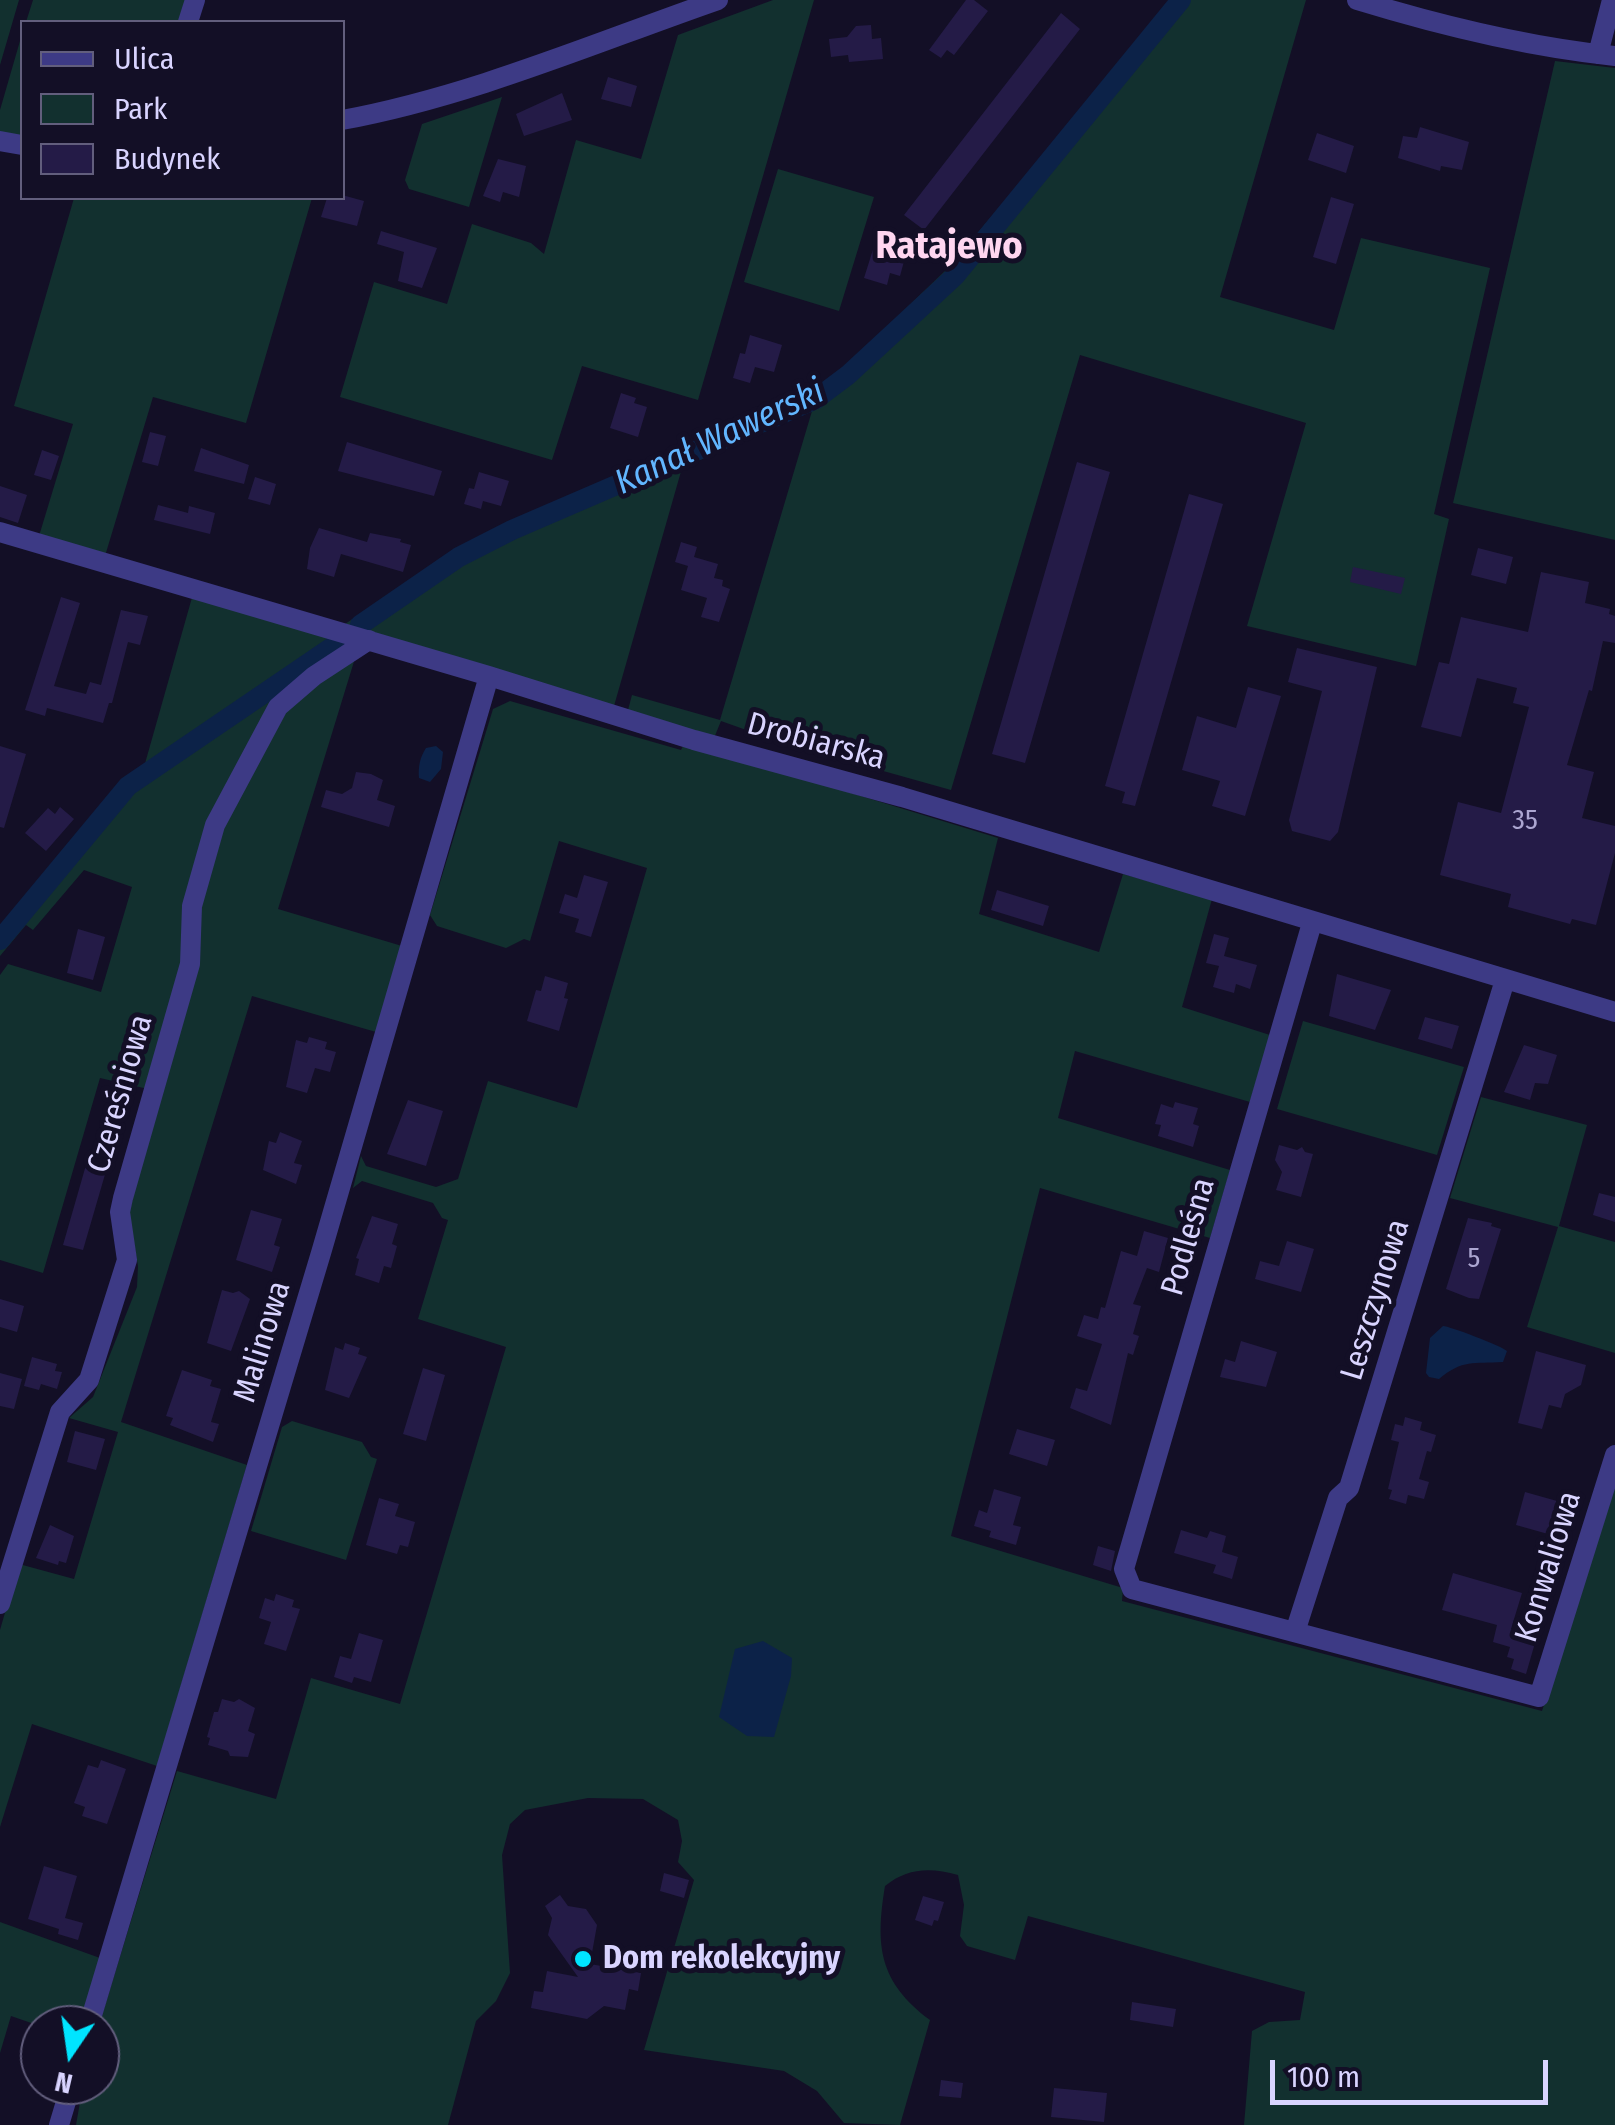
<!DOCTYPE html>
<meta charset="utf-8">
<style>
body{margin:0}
#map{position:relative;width:1615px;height:2125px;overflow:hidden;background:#130f26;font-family:"Fira Sans Condensed",sans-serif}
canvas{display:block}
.legend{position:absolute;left:20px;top:20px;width:325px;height:180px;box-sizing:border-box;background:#130f26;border:2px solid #625e7d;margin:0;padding:12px 18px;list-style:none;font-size:30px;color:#d9d4ff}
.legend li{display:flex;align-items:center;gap:20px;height:50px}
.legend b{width:50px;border:2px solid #625e7d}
.north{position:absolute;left:20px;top:2005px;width:100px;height:100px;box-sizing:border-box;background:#130f26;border:2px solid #625e7d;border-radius:50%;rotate:193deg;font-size:28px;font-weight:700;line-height:40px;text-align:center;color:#d9d4ff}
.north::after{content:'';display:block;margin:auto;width:35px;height:45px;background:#00e5ff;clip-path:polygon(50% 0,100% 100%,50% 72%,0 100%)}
.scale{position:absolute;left:1270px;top:2060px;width:278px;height:45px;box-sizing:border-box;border:5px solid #d9d4ff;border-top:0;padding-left:12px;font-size:30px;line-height:35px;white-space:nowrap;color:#d9d4ff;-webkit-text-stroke:8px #130f26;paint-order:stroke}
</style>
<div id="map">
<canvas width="1615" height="2125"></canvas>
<ul class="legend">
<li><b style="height:12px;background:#3d3a85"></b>Ulica</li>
<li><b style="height:28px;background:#12302f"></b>Park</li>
<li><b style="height:28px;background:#241b47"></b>Budynek</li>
</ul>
<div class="north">N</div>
<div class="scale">100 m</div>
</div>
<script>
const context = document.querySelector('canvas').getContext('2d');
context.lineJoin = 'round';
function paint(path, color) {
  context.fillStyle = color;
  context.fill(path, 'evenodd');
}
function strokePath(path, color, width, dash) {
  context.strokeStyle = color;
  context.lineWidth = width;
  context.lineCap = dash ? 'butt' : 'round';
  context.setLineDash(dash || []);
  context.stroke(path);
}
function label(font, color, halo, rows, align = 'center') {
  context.font = font + ' "Fira Sans Condensed",sans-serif';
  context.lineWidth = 10;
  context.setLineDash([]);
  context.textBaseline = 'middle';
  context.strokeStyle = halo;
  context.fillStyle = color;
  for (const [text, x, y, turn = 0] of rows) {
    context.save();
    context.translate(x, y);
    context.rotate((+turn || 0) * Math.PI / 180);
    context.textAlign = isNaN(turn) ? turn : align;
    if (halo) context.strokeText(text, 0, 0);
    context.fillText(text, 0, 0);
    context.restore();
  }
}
paint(new Path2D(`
 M 0,0 L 19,0 L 0,65 Z
 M 33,0 L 190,0 L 184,22 L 26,22 Z
 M 773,0 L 814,0 L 698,400 L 582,366 L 552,460 L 340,397 L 374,282 L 447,304 L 472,224 L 531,243 L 544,254 L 576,140 L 641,159 L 678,35 Z
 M 1174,0 L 1306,0 L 1220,297 L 1334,330 L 1361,238 L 1490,268 L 1434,514 L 1449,519 L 1416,666 L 1247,626 L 1306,423 L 1080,355 L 951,790 L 780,742 L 721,721 L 714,738 L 628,710 L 632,695 L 720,720 L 812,411 L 682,468 L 614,706 L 345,624 L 465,544 L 832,379 L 947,269 Z
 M 22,34 L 22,136 L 0,133 L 0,110 Z
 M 1555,61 L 1615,68 L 1615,540 L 1453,503 Z
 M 502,97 L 469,207 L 409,189 L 405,180 L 422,124 Z
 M 778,169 L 874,197 L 839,311 L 744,282 Z
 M 74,198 L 312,198 L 246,423 L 153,397 L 105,556 L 39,536 L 73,424 L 14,406 Z
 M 193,594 L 351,644 L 271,700 L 270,713 L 217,805 L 185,957 L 148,1089 L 100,1078 L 43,1273 L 0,1260 L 0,975 L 8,964 L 101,992 L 132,887 L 84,870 L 33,930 L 26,925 L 0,956 L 0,928 L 125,781 L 144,767 Z
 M 356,655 L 278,909 L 402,946 L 376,1032 L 252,996 L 121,1422 L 247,1465 L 157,1766 L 32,1724 L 0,1827 L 0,1630 L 19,1564 L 74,1579 L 118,1432 L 69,1418 L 93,1397 L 137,1287 L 138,1266 L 129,1214 L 216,841 L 292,701 Z
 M 510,701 L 681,750 L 685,742 L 998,838 L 979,914 L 1099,952 L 1123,874 L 1212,899 L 1182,1007 L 1270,1035 L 1250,1102 L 1075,1051 L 1058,1118 L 1230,1170 L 1210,1238 L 1040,1188 L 951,1536 L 1123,1588 L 1122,1601 L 1542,1711 L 1615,1479 L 1615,2125 L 1244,2125 L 1252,2031 L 1269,2022 L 1300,2020 L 1305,1992 L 1028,1916 L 1015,1960 L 967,1946 L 960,1936 L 964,1905 L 958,1875 C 930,1867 907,1868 885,1886 C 875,1946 879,1982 930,2020 L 900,2125 L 844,2123 L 817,2091 L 784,2071 L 644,2050 L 694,1880 L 678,1862 L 682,1841 L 678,1820 L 643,1799 L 588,1798 L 525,1810 L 510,1824 L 502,1855 L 510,1973 L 496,2001 L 476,2021 L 448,2125 L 76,2125 L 83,2085 L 100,2085 L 99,2025 L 177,1771 L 276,1799 L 311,1678 L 400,1704 L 506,1347 L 418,1319 L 448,1220 L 442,1218 L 433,1203 L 362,1181 L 353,1188 L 361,1156 L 366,1166 L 436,1187 L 458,1179 L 488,1081 L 577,1108 L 647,868 L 559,841 L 530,941 L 524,939 L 506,948 L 437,926 L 430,915 L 493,709 Z
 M 1303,1021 L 1464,1067 L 1437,1155 L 1277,1109 Z
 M 1481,1097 L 1587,1125 L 1559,1226 L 1615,1242 L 1615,1353 L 1527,1327 L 1558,1227 L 1450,1198 Z
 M 292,1421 L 362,1442 L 371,1457 L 377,1459 L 346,1560 L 251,1531 L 282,1427 Z
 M 0,1922 L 100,1958 L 80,2025 L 40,2026 L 11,2016 L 0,2053 Z`), '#12302f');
paint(new Path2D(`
 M 436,746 L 443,752 L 441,769 L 430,782 L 419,778 C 418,767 420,757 426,748 Z
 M 1443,1326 C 1449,1326 1502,1346 1507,1351 L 1503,1362 C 1473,1364 1463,1359 1439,1379 L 1429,1377 L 1426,1373 L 1430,1338 Z
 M 763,1641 L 792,1658 L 791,1676 L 774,1737 L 747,1736 L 719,1717 L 735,1649 Z`), '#0c2248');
strokePath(new Path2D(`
 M 360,625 L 459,557 L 512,530 L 816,399 L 848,375 L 955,276 L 1181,0
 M 0,940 L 128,786 L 338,643`), '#0c2248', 20);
paint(new Path2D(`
 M 966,0 L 974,0 L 988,11 L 954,55 L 947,50 L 941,58 L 929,50 Z
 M 1061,13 L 1080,29 L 924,230 L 904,215 Z
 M 871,25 L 872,39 L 881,38 L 883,59 L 849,62 L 848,55 L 831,57 L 829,39 L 847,37 L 856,26 Z
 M 608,77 L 637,86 L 631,107 L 601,99 Z
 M 562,93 L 572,120 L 524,136 L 516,114 Z
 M 1420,127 L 1469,142 L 1462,170 L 1441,166 L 1440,171 L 1398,158 L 1403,136 L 1417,138 Z
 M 1317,133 L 1354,146 L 1346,173 L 1308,160 Z
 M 498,159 L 526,166 L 519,197 L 503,192 L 500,202 L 483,196 Z
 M 342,195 L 364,201 L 357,226 L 321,217 L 327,198 L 342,198 Z
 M 1331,197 L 1354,204 L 1336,264 L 1313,257 Z
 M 381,231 L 437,248 L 422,288 L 398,281 L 404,252 L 377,244 Z
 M 876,240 L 893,245 L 892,250 L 906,254 L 900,276 L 890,273 L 887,285 L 864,278 Z
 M 750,335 L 782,345 L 774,372 L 755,367 L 750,383 L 733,378 L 740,353 L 745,354 Z
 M 621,393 L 636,398 L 634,403 L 647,407 L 638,437 L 610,428 Z
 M 150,432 L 166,436 L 158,466 L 142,462 Z
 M 347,442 L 442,471 L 434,496 L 338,471 Z
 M 201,448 L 249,465 L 244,484 L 194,471 Z
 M 42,450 L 59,456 L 51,480 L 34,475 Z
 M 1077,462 L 1110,472 L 1025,763 L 992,754 Z
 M 479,472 L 509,481 L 501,506 L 483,501 L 481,509 L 464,504 L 469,488 L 474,489 Z
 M 255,477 L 276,484 L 270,505 L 248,499 Z
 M 0,486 L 27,495 L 18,523 L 0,517 Z
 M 1189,494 L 1223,504 L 1135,806 L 1122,803 L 1125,792 L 1105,786 Z
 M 158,505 L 188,513 L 189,506 L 215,513 L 210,534 L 154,520 Z
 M 319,528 L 367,542 L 370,533 L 401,539 L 400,542 L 411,545 L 403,572 L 341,554 L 334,577 L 307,569 L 310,548 Z
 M 681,542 L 697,547 L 694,557 L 718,564 L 714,578 L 723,580 L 722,586 L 730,589 L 719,622 L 701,617 L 707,598 L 681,590 L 688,566 L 675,562 Z
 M 1478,548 L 1513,557 L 1506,584 L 1471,575 Z
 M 1353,567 L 1405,578 L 1401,594 L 1350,582 Z
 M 1541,572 L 1589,582 L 1585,603 L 1610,609 L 1609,614 L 1615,616 L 1615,643 L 1603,641 L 1592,691 L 1589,690 L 1567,765 L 1594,772 L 1582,818 L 1615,826 L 1615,853 L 1596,925 L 1572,919 L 1570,924 L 1508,907 L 1511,894 L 1440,875 L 1458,802 L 1501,813 L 1529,707 L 1513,703 L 1517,688 L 1477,678 L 1461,737 L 1421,727 L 1439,662 L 1449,664 L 1461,617 L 1528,632 Z
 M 61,597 L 80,603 L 54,686 L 86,694 L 90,682 L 101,685 L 121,610 L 148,616 L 140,645 L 128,642 L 112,703 L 109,703 L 103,723 L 47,708 L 45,716 L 25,710 Z
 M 1297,648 L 1377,667 L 1338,832 L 1330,841 L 1292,831 L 1289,820 L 1322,691 L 1288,682 Z
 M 1248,687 L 1281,696 L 1245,816 L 1212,806 L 1220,781 L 1182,770 L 1197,716 L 1236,728 Z
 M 0,746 L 26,754 L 4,828 L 0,827 Z
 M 356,772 L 371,774 L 383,780 L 377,800 L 395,806 L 389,827 L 321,807 L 326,790 L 342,794 L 352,788 Z
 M 60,807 L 74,819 L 46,851 L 25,833 L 48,808 L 55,814 Z
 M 584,875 L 608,882 L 591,937 L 575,932 L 579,919 L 559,913 L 565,894 L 577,898 Z
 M 997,890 L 1049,906 L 1043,926 L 991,910 Z
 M 78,929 L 105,937 L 93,980 L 67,973 Z
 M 1214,934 L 1229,938 L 1224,956 L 1257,965 L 1250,989 L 1236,984 L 1234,993 L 1213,987 L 1219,966 L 1206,963 Z
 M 1337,974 L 1391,990 L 1375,1030 L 1329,1016 Z
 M 545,976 L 568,983 L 564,998 L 568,999 L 559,1031 L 527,1021 L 536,990 L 541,991 Z
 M 1425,1017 L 1459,1026 L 1452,1049 L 1418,1039 Z
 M 309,1037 L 327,1042 L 325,1049 L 336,1052 L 330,1072 L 315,1068 L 307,1093 L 286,1087 L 296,1040 L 307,1043 Z
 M 1524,1045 L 1557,1055 L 1548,1084 L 1535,1083 L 1530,1100 L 1504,1092 Z
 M 408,1100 L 443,1111 L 426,1166 L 387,1154 Z
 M 1175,1102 L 1198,1108 L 1193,1124 L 1199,1126 L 1193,1147 L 1158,1136 L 1161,1125 L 1155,1124 L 1161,1104 L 1173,1108 Z
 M 280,1132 L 302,1141 L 294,1163 L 302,1165 L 296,1184 L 263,1170 L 269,1141 L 276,1143 Z
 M 1279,1145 L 1297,1150 L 1302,1147 L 1305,1152 L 1313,1154 L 1301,1197 L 1276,1190 L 1282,1172 L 1275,1160 Z
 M 86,1165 L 106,1171 L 83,1250 L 63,1245 Z
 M 1599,1193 L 1615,1197 L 1615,1222 L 1593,1215 Z
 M 251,1210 L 282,1219 L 274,1245 L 280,1247 L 272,1272 L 236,1260 Z
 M 372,1216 L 398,1224 L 392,1244 L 397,1246 L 391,1268 L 384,1266 L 379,1283 L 355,1275 L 359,1259 L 356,1258 Z
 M 1468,1218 L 1492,1223 L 1491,1226 L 1501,1229 L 1479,1299 L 1469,1298 L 1446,1289 Z
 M 1144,1231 L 1168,1238 L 1159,1272 L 1147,1268 L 1133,1304 L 1141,1306 L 1133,1334 L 1139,1336 L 1133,1355 L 1128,1353 L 1111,1425 L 1070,1408 L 1076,1388 L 1087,1391 L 1102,1344 L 1077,1336 L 1084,1315 L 1098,1319 L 1101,1307 L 1105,1308 L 1121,1251 L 1137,1256 Z
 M 1287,1241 L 1314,1249 L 1301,1292 L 1255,1279 L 1260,1261 L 1279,1266 Z
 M 222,1290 L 233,1293 L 239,1291 L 250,1299 L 231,1351 L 207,1343 Z
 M 0,1299 L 24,1306 L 17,1332 L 0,1327 Z
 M 1241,1341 L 1277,1352 L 1266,1387 L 1220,1377 L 1225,1359 L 1235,1362 Z
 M 345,1343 L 360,1348 L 358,1354 L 367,1357 L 349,1398 L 325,1390 L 335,1347 L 343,1350 Z
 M 1536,1351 L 1586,1365 L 1581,1385 L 1565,1394 L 1561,1408 L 1549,1405 L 1542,1429 L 1518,1423 Z
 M 32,1357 L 57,1364 L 55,1371 L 62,1372 L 57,1389 L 41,1384 L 39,1390 L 24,1386 Z
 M 423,1368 L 445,1375 L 426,1441 L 403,1434 Z
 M 182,1370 L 212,1380 L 210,1386 L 221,1389 L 211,1422 L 219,1424 L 213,1442 L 170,1425 L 173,1418 L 166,1416 Z
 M 0,1373 L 22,1379 L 14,1409 L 0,1406 Z
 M 1405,1417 L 1422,1422 L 1420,1430 L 1436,1435 L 1431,1452 L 1427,1451 L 1419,1479 L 1429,1482 L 1424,1499 L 1408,1495 L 1406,1504 L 1389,1499 L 1392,1490 L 1388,1489 L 1399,1442 L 1391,1440 L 1395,1424 L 1403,1426 Z
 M 1017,1429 L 1055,1440 L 1047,1466 L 1009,1454 Z
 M 75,1431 L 105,1439 L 96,1470 L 67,1462 Z
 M 994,1489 L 1021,1497 L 1013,1525 L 1021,1527 L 1016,1545 L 989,1537 L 991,1531 L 974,1526 L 979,1510 L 987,1513 Z
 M 1525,1492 L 1557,1501 L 1548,1534 L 1516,1525 Z
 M 379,1498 L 399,1504 L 395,1516 L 415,1522 L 408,1547 L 400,1545 L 397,1554 L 366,1545 Z
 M 50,1525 L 74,1536 L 66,1563 L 59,1561 L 58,1565 L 36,1558 Z
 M 1181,1530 L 1207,1538 L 1210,1531 L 1226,1536 L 1222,1552 L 1238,1557 L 1232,1579 L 1213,1573 L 1216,1565 L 1174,1553 Z
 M 1098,1546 L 1115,1551 L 1111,1571 L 1093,1565 Z
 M 1453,1573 L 1522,1593 L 1511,1629 L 1537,1636 L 1526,1674 L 1511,1669 L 1514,1659 L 1507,1657 L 1510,1647 L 1493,1642 L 1497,1625 L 1442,1610 Z
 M 276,1594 L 294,1600 L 292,1607 L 300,1609 L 286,1651 L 264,1644 L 271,1622 L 259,1618 L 265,1598 L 274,1601 Z
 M 359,1633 L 383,1640 L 371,1682 L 354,1677 L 352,1683 L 334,1677 L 340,1656 L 351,1659 Z
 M 222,1699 L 234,1702 L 239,1699 L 255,1708 L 248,1731 L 255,1734 L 248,1757 L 230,1756 L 228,1751 L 208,1745 L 210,1738 L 207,1737 L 214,1712 L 218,1712 Z
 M 101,1760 L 126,1769 L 107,1824 L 82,1816 L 85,1807 L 74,1803 L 88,1765 L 98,1768 Z
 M 44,1866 L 77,1876 L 65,1918 L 83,1923 L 78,1940 L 58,1934 L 59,1929 L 28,1919 Z
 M 664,1873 L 689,1880 L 684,1898 L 660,1891 Z
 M 560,1895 L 568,1906 L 586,1909 L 597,1925 L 590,1964 L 641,1973 L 638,1991 L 629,1989 L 625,2010 L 604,2006 L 587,2019 L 531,2008 L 534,1991 L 543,1992 L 547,1971 L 578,1977 L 548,1935 L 552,1918 L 545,1906 Z
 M 923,1896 L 944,1902 L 938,1921 L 934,1920 L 932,1926 L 915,1920 Z
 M 1132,2002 L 1176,2009 L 1173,2027 L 1130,2020 Z
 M 941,2080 L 963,2083 L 961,2098 L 939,2096 Z
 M 1054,2088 L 1107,2093 L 1104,2122 L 1051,2117 Z`), '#241b47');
strokePath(new Path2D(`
 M 1357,0 C 1442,26 1527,47 1615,56
 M 188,22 L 195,0
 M 1598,54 L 1612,0
 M 342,120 C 472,96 594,43 718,0
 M 0,141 L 22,145
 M 0,532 L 489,676 L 694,740 L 902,797 L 1615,1012
 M 1312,923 L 1124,1569 L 1132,1589 L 1539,1697 L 1615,1455
 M 0,1604 L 60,1412 L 89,1380 L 127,1260 L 120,1212 L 123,1198 L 190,964 L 192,906 L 215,825 L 278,707 L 314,676 L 369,640
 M 1295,1632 L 1338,1498 L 1349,1488 L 1505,980
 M 89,2025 L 321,1253 L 489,676
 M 59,2125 L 71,2085`), '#3d3a85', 20);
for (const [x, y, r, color] of [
 [583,1959,10,"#00e5ff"]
]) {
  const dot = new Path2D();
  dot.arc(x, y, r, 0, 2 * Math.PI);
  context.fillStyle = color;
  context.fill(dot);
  strokePath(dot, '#130f26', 4);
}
label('28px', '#aca6d1', null, [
 ["35",1525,821],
 ["5",1474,1259]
]);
label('32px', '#d9d4ff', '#130f26', [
 ["Drobiarska",816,742,15],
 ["Czereśniowa",121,1094,-74],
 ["Podleśna",1189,1237,-74],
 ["Leszczynowa",1376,1300,-73],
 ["Malinowa",263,1342,-73],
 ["Konwaliowa",1549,1567,-73]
]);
label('bold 32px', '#d9d4ff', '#130f26', [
 ["Dom rekolekcyjny",603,1959]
], 'left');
label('italic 35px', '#62b6ff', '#130f26', [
 ["Kanał Wawerski",720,438,-25]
]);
label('bold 38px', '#ffd6f0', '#130f26', [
 ["Ratajewo",949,247]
]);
</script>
